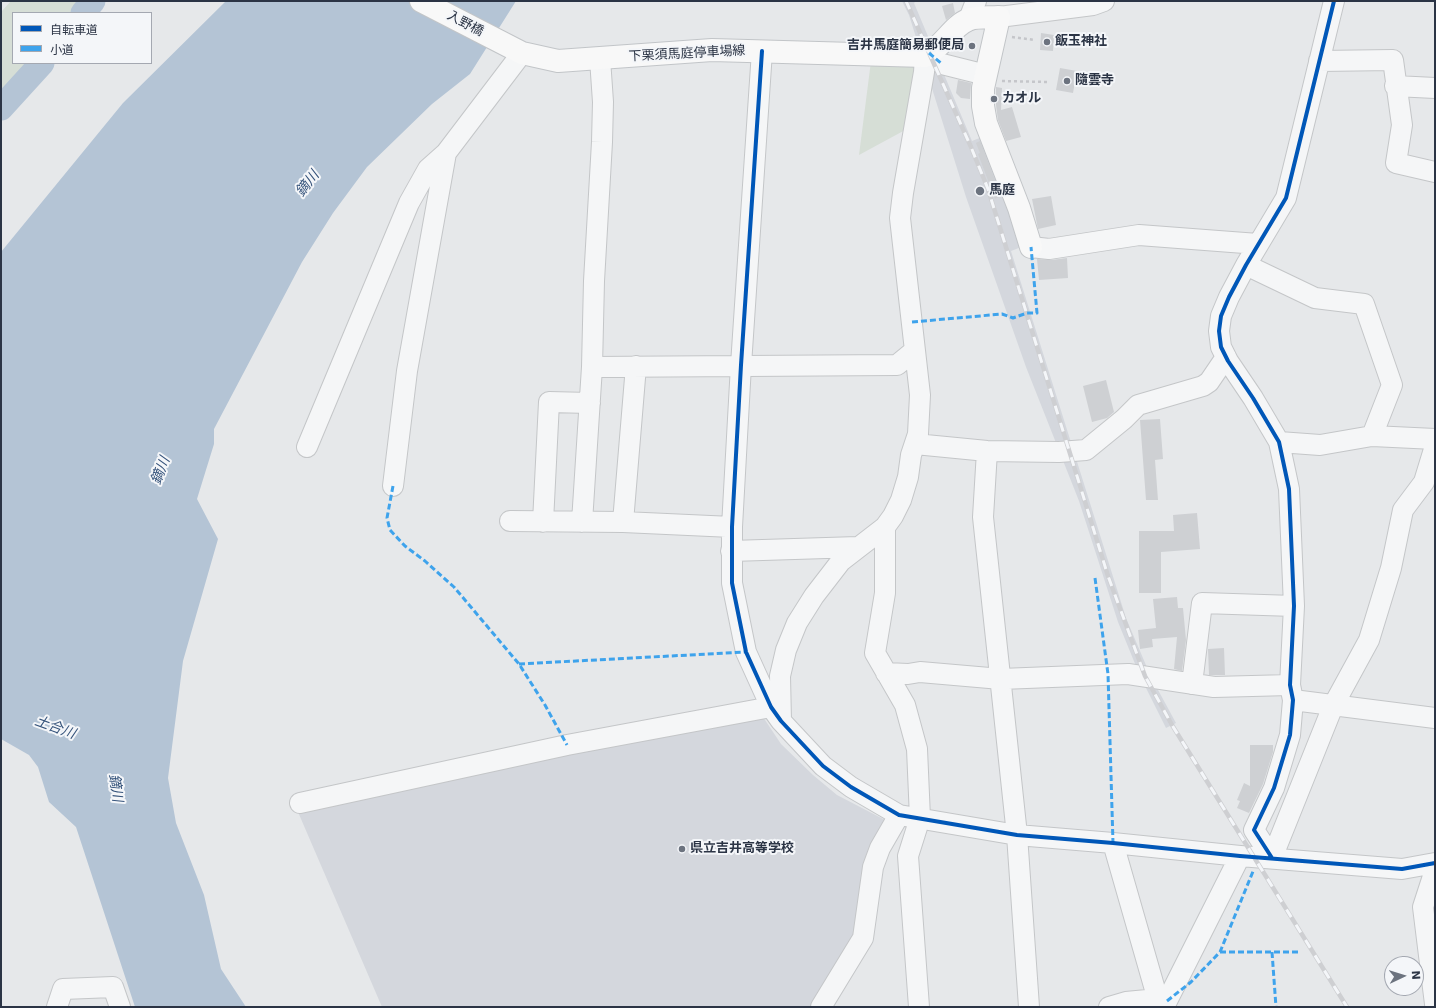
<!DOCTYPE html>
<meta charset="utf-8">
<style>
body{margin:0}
#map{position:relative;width:1436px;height:1008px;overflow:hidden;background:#e6e8ea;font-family:"DejaVu Sans","Noto Sans JP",sans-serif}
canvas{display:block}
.frame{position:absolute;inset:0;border:2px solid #2b3445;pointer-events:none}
.legend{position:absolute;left:12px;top:12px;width:140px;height:52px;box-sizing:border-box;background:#f4f6f9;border:1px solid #a4a8b1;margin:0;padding:5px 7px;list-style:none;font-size:12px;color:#2b3445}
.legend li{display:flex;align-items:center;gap:8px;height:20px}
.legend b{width:20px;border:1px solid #a4a8b1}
.north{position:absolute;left:1384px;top:956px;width:40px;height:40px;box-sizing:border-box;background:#f4f6f9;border:1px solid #a4a8b1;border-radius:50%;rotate:86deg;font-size:11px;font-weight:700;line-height:16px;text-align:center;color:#2b3445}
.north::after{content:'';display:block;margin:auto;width:14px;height:18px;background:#6c737f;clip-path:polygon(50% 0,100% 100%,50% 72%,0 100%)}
</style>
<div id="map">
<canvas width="1436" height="1008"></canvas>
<div class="frame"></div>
<ul class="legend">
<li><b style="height:5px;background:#0057b8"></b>自転車道</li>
<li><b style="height:5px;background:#3ea3ec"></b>小道</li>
</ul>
<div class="north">N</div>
</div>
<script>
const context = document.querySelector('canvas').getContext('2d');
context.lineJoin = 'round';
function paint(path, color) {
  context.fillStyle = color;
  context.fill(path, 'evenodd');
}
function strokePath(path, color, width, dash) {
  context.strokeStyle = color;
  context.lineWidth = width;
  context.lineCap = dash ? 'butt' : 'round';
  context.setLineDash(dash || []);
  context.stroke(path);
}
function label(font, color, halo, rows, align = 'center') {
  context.font = font + ' "DejaVu Sans","Noto Sans JP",sans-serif';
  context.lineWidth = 4;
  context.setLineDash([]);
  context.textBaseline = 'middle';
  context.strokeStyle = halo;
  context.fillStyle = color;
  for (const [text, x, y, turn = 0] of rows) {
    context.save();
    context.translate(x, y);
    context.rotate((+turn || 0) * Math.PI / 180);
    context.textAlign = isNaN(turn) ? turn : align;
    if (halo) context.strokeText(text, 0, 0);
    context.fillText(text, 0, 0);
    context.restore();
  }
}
paint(new Path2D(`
 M 902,1 L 916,1 L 914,3 L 972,141 L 987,135 L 1024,246 L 1011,251 L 1126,618 L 1151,677 L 1176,723 L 1166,728 L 1140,676 L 1118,622 L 1079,501 L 1026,367 L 966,197 L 909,15 Z
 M 761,714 L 781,744 L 813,775 L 837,795 L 887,821 L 854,942 L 816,1007 L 382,1007 L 298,812 Z`), '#d4d7dd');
paint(new Path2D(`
 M 11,1 L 82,1 L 72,13 L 13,13 L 13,63 L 28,63 L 20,72 L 13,94 L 1,103 L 1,12 Z
 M 871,61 L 917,64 L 907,129 L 859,155 Z`), '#d6ded6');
paint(new Path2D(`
 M 226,1 L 516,1 L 470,74 L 432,104 L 367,167 L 333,213 L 302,262 L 214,429 L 214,444 L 197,499 L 218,539 L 183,661 L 168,778 L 176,823 L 204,895 L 221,969 L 246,1007 L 135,1007 L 76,827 L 49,802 L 38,767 L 29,755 L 1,739 L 1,252 L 123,103 Z`), '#b4c4d5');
strokePath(new Path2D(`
 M 83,13 L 93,1
 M 1,108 L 42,63`), '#b4c4d5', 25);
paint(new Path2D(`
 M 953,3 L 955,13 L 946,20 L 942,6 Z
 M 1041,33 L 1054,35 L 1053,51 L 1040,50 Z
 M 1060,68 L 1077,71 L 1073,93 L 1056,90 Z
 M 958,80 L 971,83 L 970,99 L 961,98 L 956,93 Z
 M 996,87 L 1002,88 L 1001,110 L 1012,107 L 1021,137 L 1006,141 L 998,120 L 996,105 Z
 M 980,141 L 1001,196 L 995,199 L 978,154 L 980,153 L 976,143 Z
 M 1051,196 L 1056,225 L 1038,229 L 1032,199 Z
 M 1067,258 L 1068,278 L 1039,280 L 1037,259 L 1051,260 Z
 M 1106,380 L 1114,412 L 1107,418 L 1092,422 L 1083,386 Z
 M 1160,419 L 1163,459 L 1155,460 L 1158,500 L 1146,500 L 1140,420 Z
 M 1197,513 L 1200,549 L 1161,552 L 1161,593 L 1139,593 L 1139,531 L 1174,531 L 1173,515 Z
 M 1177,597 L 1178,608 L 1183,608 L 1186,640 L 1182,671 L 1174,669 L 1177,637 L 1152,639 L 1153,647 L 1140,649 L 1138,630 L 1156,628 L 1153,599 Z
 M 1224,648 L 1225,675 L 1209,675 L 1208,649 Z
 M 1250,745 L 1273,745 L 1273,752 L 1263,784 L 1249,813 L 1237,808 L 1240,801 L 1237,800 L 1244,783 L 1250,786 Z`), '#ced0d3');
const minor = new Path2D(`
 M 999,17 L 1093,5 L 1104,1
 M 969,19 L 976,1
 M 762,51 L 741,365 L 732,527 L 732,583 L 746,652 L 771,707 L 781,721 L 823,766 L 851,787 L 899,815 L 1017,835 L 1113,843 L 1240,856 L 1402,869 L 1435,863
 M 1319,61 L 1393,60 L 1402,125 L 1396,163 L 1435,172
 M 942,64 L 986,75
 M 1395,86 L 1435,88
 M 1031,247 L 1049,249 L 1139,235 L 1258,244
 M 1246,265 L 1315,298 L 1364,304 L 1392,385 L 1372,436
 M 592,367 L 897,365 L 914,351
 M 1279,442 L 1320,445 L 1372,436 L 1435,439
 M 915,444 L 987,451 L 1059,452 L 1086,450 L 1124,419 L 1138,405 L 1203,386 L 1209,382 L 1226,357
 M 307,447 L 409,203 L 428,169 L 446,153
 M 987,451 L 983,517 L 1017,835 L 1029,1007
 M 393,486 L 407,371 L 446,153 L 522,53
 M 510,521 L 623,522 L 732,527
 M 543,522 L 549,402 L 590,403
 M 582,522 L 592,367 L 594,281 L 602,142 L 603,102 L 600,59
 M 623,522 L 636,366
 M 885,527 L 885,593 L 875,653 L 905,705 L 917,749 L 920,818 L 908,856 L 919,1007
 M 731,551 L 858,547
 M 886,673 L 908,674 L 920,672 L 1001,679 L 1128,674 L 1214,687 L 1290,685
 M 1192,684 L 1202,603 L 1294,606
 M 1293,700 L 1435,718
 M 781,721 L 780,676 L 786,650 L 797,623 L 814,596 L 841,561 L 885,527 L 893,516 L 901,500 L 908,477 L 911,455 L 918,434 L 920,395 L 900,218 L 903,193 L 924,72 L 925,56
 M 300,803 L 567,745 L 771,707
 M 1113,843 L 1160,1007
 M 1272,858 L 1254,830 L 1274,788 L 1290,735 L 1293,700 L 1290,685 L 1294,606 L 1289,489 L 1279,442 L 1253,398 L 1228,361 L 1221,347 L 1219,331 L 1221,316 L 1229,297 L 1246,265 L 1286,198 L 1334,1
 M 1272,858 L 1333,706 L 1369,640 L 1391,568 L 1403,510 L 1424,482 L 1435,446
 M 1435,870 L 1423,907 L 1435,1004
 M 57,1007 L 63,989 L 113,987 L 120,1007
 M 821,1007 L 863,938 L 873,867 L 880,848 L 899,815
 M 1109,1007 L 1126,1002 L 1158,999
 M 1164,1007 L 1240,856`);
const major = new Path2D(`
 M 421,1 L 522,53 L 558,61 L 712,50 L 925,56 C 942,48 953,25 968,20 C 976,16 989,18 999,17 L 983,88 L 983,106 L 986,123 L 1019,208 L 1031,247`);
strokePath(minor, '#c4c6c8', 22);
strokePath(major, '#c2c5c8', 24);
strokePath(new Path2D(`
 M 1012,37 L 1035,40
 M 1002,81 L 1048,82`), '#c5c6ca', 2.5, [3, 3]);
strokePath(minor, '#f5f6f7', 20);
strokePath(major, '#f8f8f8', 22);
const rail = new Path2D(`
 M 906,1 L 971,147 L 988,189 L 1108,576 L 1145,676 L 1172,725 L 1347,1007`);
strokePath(rail, '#cecfd2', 4.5);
strokePath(rail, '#f4f6f9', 3, [9]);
strokePath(new Path2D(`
 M 929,53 L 942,64
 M 912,322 L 1002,314 L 1013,318 L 1027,313 L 1037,313 L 1031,247
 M 393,486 L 387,518 L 390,530 L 405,546 L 425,561 L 454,587 L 519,664 L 545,705 L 567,745
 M 1095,578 L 1108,674 L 1113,843
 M 519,664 L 746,652
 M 1220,952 L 1300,952
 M 1272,952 L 1276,1007
 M 1167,1001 L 1191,982 L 1220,952 L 1254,869`), '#3ea3ec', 3, [6, 3]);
strokePath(new Path2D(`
 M 762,51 L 741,365 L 732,527 L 732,583 L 746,652 L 771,707 L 781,721 L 823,766 L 851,787 L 899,815 L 1017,835 L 1113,843 L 1240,856 L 1402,869 L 1435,863
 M 1272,858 L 1254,830 L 1274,788 L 1290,735 L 1293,700 L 1290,685 L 1294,606 L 1289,489 L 1279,442 L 1253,398 L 1228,361 L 1221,347 L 1219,331 L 1221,316 L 1229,297 L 1246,265 L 1286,198 L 1334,1`), '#0057b8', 4);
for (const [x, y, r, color] of [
 [1047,42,4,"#6c737f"],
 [972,46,4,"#6c737f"],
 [1067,81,4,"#6c737f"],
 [994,99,4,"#6c737f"],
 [980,191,5,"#6c737f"],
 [682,849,4,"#6c737f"]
]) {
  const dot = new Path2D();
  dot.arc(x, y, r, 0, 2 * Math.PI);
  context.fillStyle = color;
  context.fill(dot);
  strokePath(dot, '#f4f6f9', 1.5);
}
label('13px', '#2b3445', '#f4f6f9', [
 ["入野橋",465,24,28],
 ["下栗須馬庭停車場線",687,54,-3]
]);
label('bold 13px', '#2b3445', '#f4f6f9', [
 ["飯玉神社",1055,42],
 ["吉井馬庭簡易郵便局",964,46,"right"],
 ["隨雲寺",1075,81],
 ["カオル",1002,99],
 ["馬庭",989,191],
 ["県立吉井高等学校",690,849]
], 'left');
label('italic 14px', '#34527a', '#f4f6f9', [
 ["鏑川",308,184,-52],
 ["鏑川",161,471,-69],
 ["土合川",55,728,20],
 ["鏑川",115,788,82]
]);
</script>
